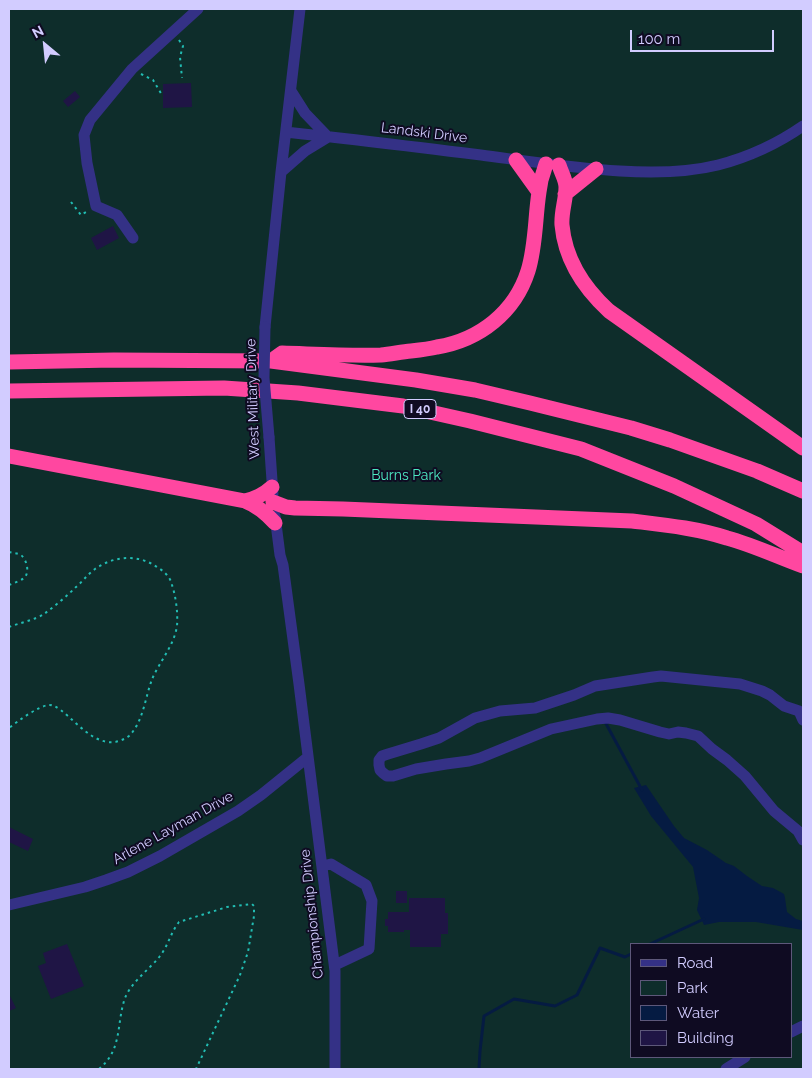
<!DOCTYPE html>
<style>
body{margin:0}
#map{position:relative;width:812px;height:1078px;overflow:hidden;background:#0f0b22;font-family:Raleway,sans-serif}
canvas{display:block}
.frame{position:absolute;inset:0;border:10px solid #d2ccff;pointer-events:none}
.legend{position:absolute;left:630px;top:943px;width:162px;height:115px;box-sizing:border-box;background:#0f0b22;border:1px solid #5d587a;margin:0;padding:6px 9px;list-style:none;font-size:15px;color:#d2ccff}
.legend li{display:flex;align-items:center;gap:10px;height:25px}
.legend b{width:25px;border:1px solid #5d587a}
.north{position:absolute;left:20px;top:20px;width:50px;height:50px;-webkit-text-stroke:4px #0f0b22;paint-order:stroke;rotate:332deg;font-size:14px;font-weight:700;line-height:20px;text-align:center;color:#d2ccff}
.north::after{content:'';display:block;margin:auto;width:18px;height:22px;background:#d2ccff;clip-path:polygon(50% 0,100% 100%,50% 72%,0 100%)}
.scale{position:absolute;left:630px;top:30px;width:144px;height:22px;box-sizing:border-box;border:2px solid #d2ccff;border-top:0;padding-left:6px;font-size:15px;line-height:18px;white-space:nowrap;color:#d2ccff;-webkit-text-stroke:4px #0f0b22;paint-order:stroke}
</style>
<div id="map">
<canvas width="812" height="1078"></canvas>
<div class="frame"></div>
<ul class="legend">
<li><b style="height:6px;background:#343186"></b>Road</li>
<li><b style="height:14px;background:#0e2d2b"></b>Park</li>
<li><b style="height:14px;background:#051b42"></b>Water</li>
<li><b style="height:14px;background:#1f1545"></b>Building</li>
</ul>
<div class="north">N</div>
<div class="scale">100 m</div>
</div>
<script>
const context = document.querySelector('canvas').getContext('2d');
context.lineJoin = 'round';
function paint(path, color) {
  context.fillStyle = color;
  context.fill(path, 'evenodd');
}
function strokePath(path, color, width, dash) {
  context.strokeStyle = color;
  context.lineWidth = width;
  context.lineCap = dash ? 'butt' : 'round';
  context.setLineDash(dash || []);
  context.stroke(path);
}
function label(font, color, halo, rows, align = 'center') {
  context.font = font + ' Raleway,sans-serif';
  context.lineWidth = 4;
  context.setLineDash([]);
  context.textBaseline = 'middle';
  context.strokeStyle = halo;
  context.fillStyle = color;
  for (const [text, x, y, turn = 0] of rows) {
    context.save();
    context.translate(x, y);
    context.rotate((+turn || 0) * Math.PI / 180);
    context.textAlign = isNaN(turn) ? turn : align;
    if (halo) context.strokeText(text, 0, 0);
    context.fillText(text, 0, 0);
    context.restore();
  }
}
paint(new Path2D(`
 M 9,9 L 803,9 L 803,1069 L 9,1069 ZM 631,944 L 791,944 L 791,1057 L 631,1057 Z`), '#0e2d2b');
paint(new Path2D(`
 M 646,785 L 674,826 L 684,838 L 707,850 L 726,863 L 734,866 L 747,876 L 762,886 L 773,888 L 784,894 L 785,898 L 787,912 L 796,919 L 803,921 L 803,930 L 756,922 L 719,922 L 704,925 L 697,910 L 699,898 L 693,867 L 651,816 L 634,788 Z`), '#051b42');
strokePath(new Path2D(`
 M 604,720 L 642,790
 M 650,944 L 704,919
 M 479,1069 L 480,1051 L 484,1016 L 514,999 L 555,1006 L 577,995 L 600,948 L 625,957 L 631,954`), '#051b42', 3);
paint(new Path2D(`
 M 191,83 L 192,107 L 163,108 L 163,84 Z
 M 75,91 L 80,97 L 68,107 L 63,101 Z
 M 113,226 L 119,238 L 97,250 L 91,238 Z
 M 9,827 L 33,839 L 28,851 L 9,842 Z
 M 396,891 L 407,891 L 407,903 L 396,903 Z
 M 409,898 L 445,898 L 445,913 L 448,913 L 448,934 L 441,934 L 441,947 L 410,947 L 410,930 L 404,930 L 404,932 L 388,932 L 388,926 L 385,926 L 385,919 L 388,919 L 388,912 L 409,912 Z
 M 67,944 L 84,986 L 51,999 L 38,966 L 46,963 L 43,953 Z
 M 9,996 L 10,996 L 16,1008 L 9,1011 Z`), '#1f1545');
strokePath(new Path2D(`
 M 179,40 L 183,46 L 180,57 L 182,78
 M 141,74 L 153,80 L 162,95
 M 71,202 L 81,215 L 88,211
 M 9,552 C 13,553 17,553 21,555 C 27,560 30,573 24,578 C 20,581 14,583 9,585
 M 9,627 C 19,623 35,620 44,614 C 55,606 67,596 76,587 C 83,581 88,574 95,569 C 112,557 134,554 152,564 C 161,569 170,575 172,585 C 176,597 178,613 177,626 C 174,645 161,660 153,677 C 145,696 144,721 129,736 C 125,739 120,741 115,742 C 87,746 64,703 48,705 C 37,707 18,721 9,728
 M 99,1069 C 123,1049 116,1024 125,998 C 132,981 149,970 160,956 C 168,946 171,932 179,922 L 227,907 L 252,904 L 254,906 L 254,916 L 248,952 L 240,975 L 196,1069`), '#22bdb3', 2, [2.5, 4]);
strokePath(new Path2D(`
 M 286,132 C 351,139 416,147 481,155 C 527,161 573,168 620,171 C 653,173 686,173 718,165 C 749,157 777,144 803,126
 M 281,172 L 305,151 L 328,137 L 305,113 L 291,91
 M 133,238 L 117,215 L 96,206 L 87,163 L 84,135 L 90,120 L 132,69 L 198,9
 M 265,327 L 281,172 L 300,9
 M 269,437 L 273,495
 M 275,516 L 280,555 L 283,565 L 299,684 L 335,971 L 335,1069
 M 803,720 L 799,711 L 784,706 L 770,695 L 762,691 L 740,684 L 661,676 L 653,677 L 595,686 L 574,695 L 535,708 L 500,711 L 475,718 L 439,738 L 421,744 L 388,754 L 382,756 L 379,760 L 379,765 L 380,770 L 383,773 L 387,776 L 393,776 L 416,769 L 446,764 L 469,761 L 480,758 L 551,729 L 597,719 L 608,718 L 620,720 L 660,732 L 669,734 L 678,732 L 686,733 L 698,736 L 712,749 L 727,760 L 745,776 L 774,811 L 798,831 L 803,840
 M 322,866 L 331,864 L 366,885 L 372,901 L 369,949 L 335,965
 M 9,905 L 85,887 L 106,880 L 128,872 L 160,856 L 238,811 L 261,795 L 308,757
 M 791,1032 L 803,1026
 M 726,1069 L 745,1057`), '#343186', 11);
strokePath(new Path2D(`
 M 559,165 C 561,172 566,180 566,187 C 566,200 561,212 562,225 C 565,259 584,288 609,311 L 803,448
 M 539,192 L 541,180 L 546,164
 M 565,194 L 596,169
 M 275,358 L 282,353 C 315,354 348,356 381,355 C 391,354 401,352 411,351 C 420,350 429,349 437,347 C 480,340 515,312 528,271 C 536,245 535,218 539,192 L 516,160
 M 9,362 L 114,360 L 271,361 L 416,380 L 475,390 L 530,403 L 631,428 L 670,440 L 757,471 L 803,491
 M 9,391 L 224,388 L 298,393 L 403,406 L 470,421 L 581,449 L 674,486 L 756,524 L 803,553
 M 9,456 L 245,501 C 258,506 266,513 275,523
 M 245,501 C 256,498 263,495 272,487
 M 273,502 L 286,507 L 295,508 L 343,509 L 632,521 C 665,525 696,528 727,538 C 753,545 778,557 803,566`), '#ff47a0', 15);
strokePath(new Path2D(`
 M 265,327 L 264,378 L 269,437`), '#343186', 11);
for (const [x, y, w] of [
 [420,409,32]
]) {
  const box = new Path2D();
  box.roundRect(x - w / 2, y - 9.5, w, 19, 4);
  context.fillStyle = '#0f0b22';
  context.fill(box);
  strokePath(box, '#d2ccff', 1);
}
label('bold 12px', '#d2ccff', null, [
 ["I 40",420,409]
]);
label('14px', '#d2ccff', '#0f0b22', [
 ["Landski Drive",424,133,7],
 ["West Military Drive",253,399,-92],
 ["Arlene Layman Drive",173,828,-29],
 ["Championship Drive",312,914,-96]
]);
label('14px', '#4deac3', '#0f0b22', [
 ["Burns Park",406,476]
]);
</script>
